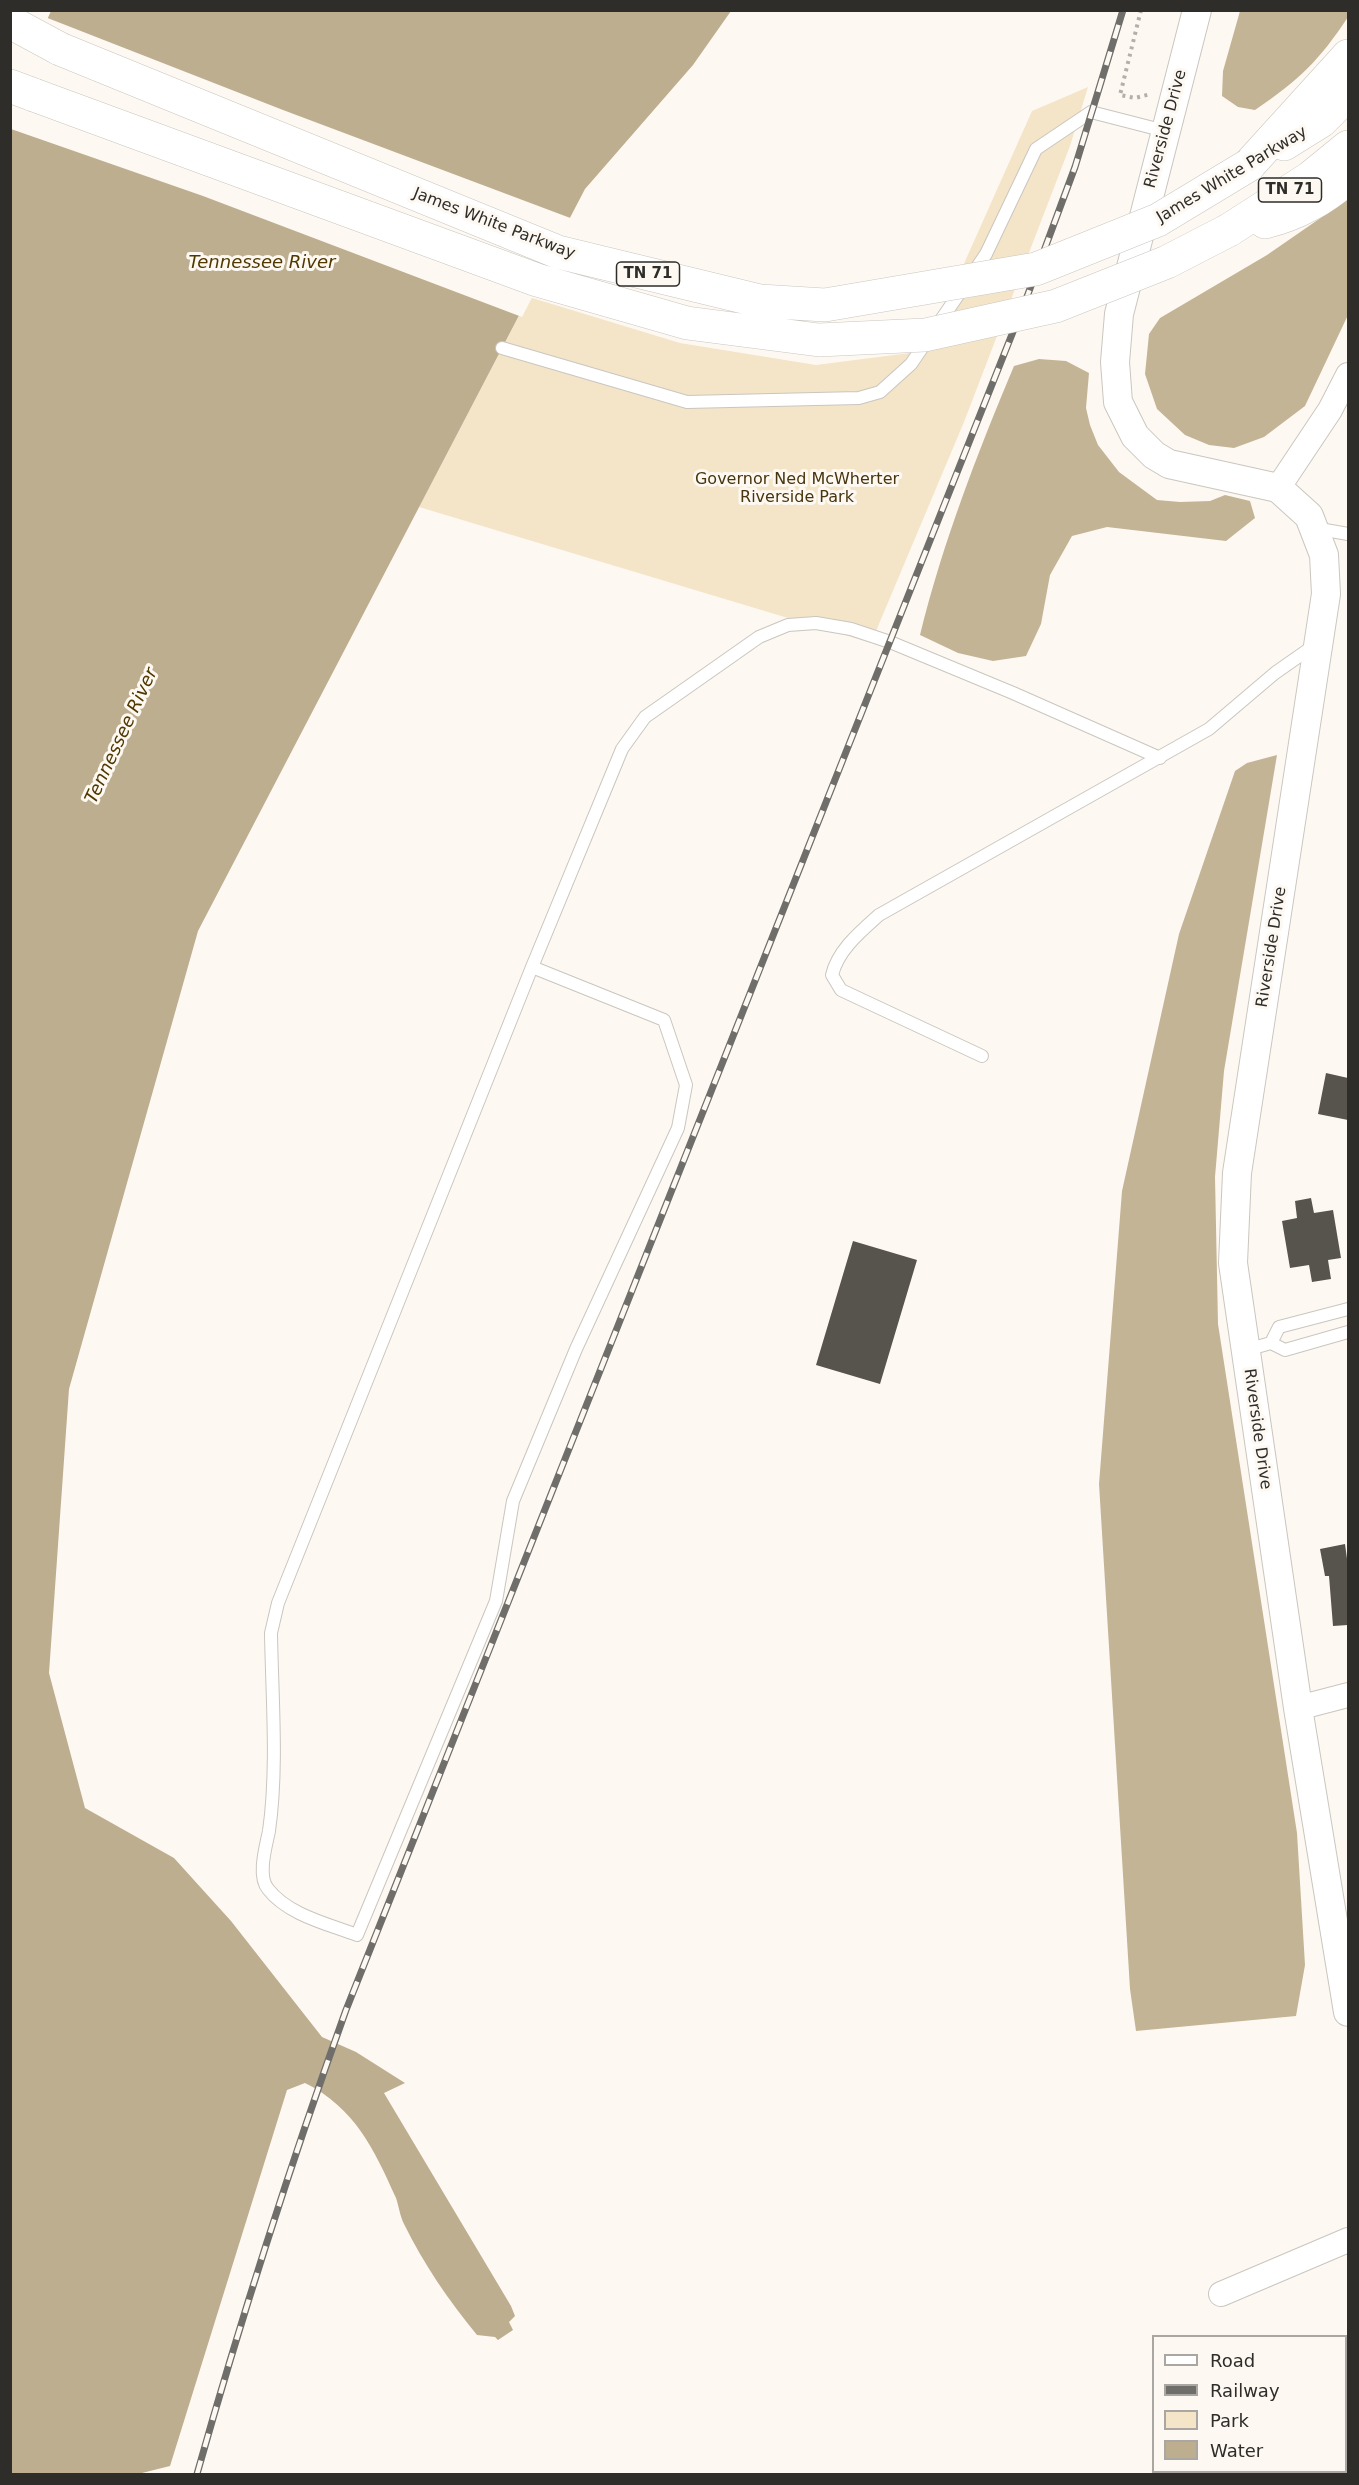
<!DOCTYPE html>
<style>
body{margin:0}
#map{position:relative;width:1359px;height:2485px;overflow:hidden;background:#fdf9f2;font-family:"DejaVu Sans",sans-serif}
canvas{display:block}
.frame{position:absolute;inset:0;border:12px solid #2e2d2a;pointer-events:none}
.legend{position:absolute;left:1152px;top:2335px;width:195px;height:138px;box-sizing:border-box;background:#fdf9f2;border:2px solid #aaa7a2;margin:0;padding:8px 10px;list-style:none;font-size:18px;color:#2e2d2a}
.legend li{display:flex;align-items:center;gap:12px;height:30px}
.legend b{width:30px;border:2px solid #aaa7a2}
</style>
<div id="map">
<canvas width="1359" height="2485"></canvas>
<div class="frame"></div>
<ul class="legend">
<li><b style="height:8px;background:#fff"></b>Road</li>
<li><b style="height:8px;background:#706e6a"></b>Railway</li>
<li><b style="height:16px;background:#f4e5c9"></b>Park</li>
<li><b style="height:16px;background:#beae90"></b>Water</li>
</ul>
</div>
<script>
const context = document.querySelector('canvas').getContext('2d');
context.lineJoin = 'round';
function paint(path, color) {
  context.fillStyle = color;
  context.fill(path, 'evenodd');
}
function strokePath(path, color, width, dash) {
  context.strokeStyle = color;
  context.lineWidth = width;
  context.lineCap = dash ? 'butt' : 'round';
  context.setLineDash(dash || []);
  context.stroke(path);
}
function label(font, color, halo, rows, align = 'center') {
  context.font = font + ' "DejaVu Sans",sans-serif';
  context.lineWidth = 6;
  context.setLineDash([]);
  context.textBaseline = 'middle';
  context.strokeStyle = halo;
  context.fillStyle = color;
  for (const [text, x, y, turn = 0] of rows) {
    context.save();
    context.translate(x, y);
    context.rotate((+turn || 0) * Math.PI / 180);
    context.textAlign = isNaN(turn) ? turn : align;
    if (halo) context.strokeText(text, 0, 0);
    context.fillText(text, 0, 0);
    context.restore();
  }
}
paint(new Path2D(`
 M 1088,87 L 1070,146 L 964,422 L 871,643 L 419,507 L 529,297 L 680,343 L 816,365 L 925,351 L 1032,111 Z`), '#f4e5c9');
paint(new Path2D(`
 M 1240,11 L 1348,11 L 1348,17 C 1319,61 1299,80 1255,110 L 1238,107 L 1222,96 L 1223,71 Z
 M 1348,199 L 1348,315 L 1305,406 L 1264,437 L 1234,448 L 1209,445 L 1185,435 L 1157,409 L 1145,374 L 1149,334 L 1160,318 L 1267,255 Z
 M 1039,359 L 1066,361 L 1089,373 L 1086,408 L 1090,425 L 1098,445 L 1119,472 L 1157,500 L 1180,502 L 1210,501 L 1225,495 L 1250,501 L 1255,518 L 1226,541 L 1107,527 L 1072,536 L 1050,575 L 1041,624 L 1026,656 L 993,661 L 958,653 L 920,635 C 943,542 977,454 1014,366 Z
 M 1277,755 L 1224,1071 L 1215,1177 L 1218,1324 L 1297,1833 L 1305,1965 L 1296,2016 L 1136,2031 L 1130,1989 L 1099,1484 L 1122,1191 L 1179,934 L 1235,771 L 1247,763 Z`), '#c4b496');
paint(new Path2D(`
 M 51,11 L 731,11 L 693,65 L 585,189 L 198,931 L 69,1389 L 49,1673 L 85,1808 L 174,1858 L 231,1921 L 322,2037 L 356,2052 L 405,2083 L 384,2093 L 511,2306 L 515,2316 L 509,2322 L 513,2330 L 498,2340 L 495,2337 L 477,2335 C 449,2301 423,2263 404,2224 C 400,2216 399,2207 396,2198 C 374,2149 355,2108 305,2083 L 287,2090 L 170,2466 L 138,2474 L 11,2474 L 11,100 Z`), '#beae90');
paint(new Path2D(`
 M 45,17 L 283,110 L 573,219 L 522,317 L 203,196 L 11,129 L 10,93 Z`), '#fdf9f2');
paint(new Path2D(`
 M 1326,1073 L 1348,1078 L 1348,1120 L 1318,1114 Z
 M 1311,1198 L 1314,1213 L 1333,1210 L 1341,1258 L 1328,1260 L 1331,1279 L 1312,1282 L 1309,1265 L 1290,1268 L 1282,1221 L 1297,1218 L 1295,1201 Z
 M 853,1241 L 917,1260 L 880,1384 L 816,1365 Z
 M 1345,1544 L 1348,1566 L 1348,1625 L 1333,1626 L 1329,1576 L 1325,1576 L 1320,1549 Z`), '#57544e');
const service = new Path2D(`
 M 502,348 L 687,402 L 859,398 L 880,392 L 911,364 L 986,254 L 1036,149 L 1091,112 L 1165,131
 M 1314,528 L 1348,534
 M 532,967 L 664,1020 L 686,1085 L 678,1128 L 576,1349 L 513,1501 L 496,1601 L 357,1935 C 328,1924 288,1915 268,1889 C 257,1876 266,1846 269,1831 C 278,1768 272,1697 271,1633 L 278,1603 L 532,967 L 622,749 L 645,717 L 759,637 L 788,625 L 816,623 L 851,629 L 890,642 L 1013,693 L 1160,758
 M 982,1056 L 841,990 L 832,975 C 838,950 860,932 879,915 L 1209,729 L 1275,673 L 1315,645
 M 1271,1343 L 1279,1327 L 1348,1309
 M 1246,1350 L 1271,1343 L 1285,1350 L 1348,1332`);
const minor = new Path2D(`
 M 1278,488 L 1330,410 L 1348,375
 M 1298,1708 L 1348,1695
 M 1221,2294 L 1348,2240`);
const tertiary = new Path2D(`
 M 1197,10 L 1119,314 L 1115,362 L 1118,402 L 1135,436 L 1154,455 L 1169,464 L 1278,488 L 1309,516 L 1324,555 L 1326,594 L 1237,1173 L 1233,1263 L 1298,1708 L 1348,2012`);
const motorway = new Path2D(`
 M 10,22 L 60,49
 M 10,86 L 34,95
 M 1284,144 L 1321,121 L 1348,94
 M 1249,165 L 1348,56
 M 1265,222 C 1298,214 1323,199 1348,178
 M 1229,230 L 1310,178 L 1348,147`);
strokePath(service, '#cac6bf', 14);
strokePath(minor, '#cac6bf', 26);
strokePath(tertiary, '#cac6bf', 30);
strokePath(motorway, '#cac6bf', 34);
strokePath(new Path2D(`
 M 1141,10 L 1120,95 L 1135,98 L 1151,94`), '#b3b0aa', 4, [3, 4.5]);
strokePath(service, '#fff', 12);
strokePath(minor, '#fff', 24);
strokePath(tertiary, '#fff', 28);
strokePath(motorway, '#fff', 33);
const rail = new Path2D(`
 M 197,2474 C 241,2318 291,2163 346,2010 L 1028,294 L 1075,167 L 1123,10`);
strokePath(rail, '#706e6a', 7);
strokePath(rail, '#fdf9f2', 4.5, [14]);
const motorwayBridge = new Path2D(`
 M 60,49 L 558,252 L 760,301 L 825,305 L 1036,269 L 1158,220 L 1249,165
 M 34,95 L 537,280 L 687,323 L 819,340 L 925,335 L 1056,306 L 1167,262 L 1229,230`);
strokePath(motorwayBridge, '#cac6bf', 34, []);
strokePath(motorwayBridge, '#fff', 33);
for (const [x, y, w] of [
 [1290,190,63],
 [648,274,63]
]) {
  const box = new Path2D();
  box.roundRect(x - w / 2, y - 12, w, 24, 4.5);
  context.fillStyle = '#fdf9f2';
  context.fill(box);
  strokePath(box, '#2e2d2a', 1.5);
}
label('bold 15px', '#2e2d2a', null, [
 ["TN 71",1290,190],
 ["TN 71",648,274]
]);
label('16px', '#2e2d2a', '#fdf9f2', [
 ["Riverside Drive",1166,129,-75],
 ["James White Parkway",1232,175,-31],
 ["James White Parkway",494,224,21],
 ["Riverside Drive",1272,947,-81],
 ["Riverside Drive",1257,1429,82]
]);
label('16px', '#48350e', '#fdf9f2', [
 ["Governor Ned McWherter",797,480],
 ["Riverside Park",797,498]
]);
label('italic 18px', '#503800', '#fdf9f2', [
 ["Tennessee River",262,263],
 ["Tennessee River",122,736,-65]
]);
</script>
